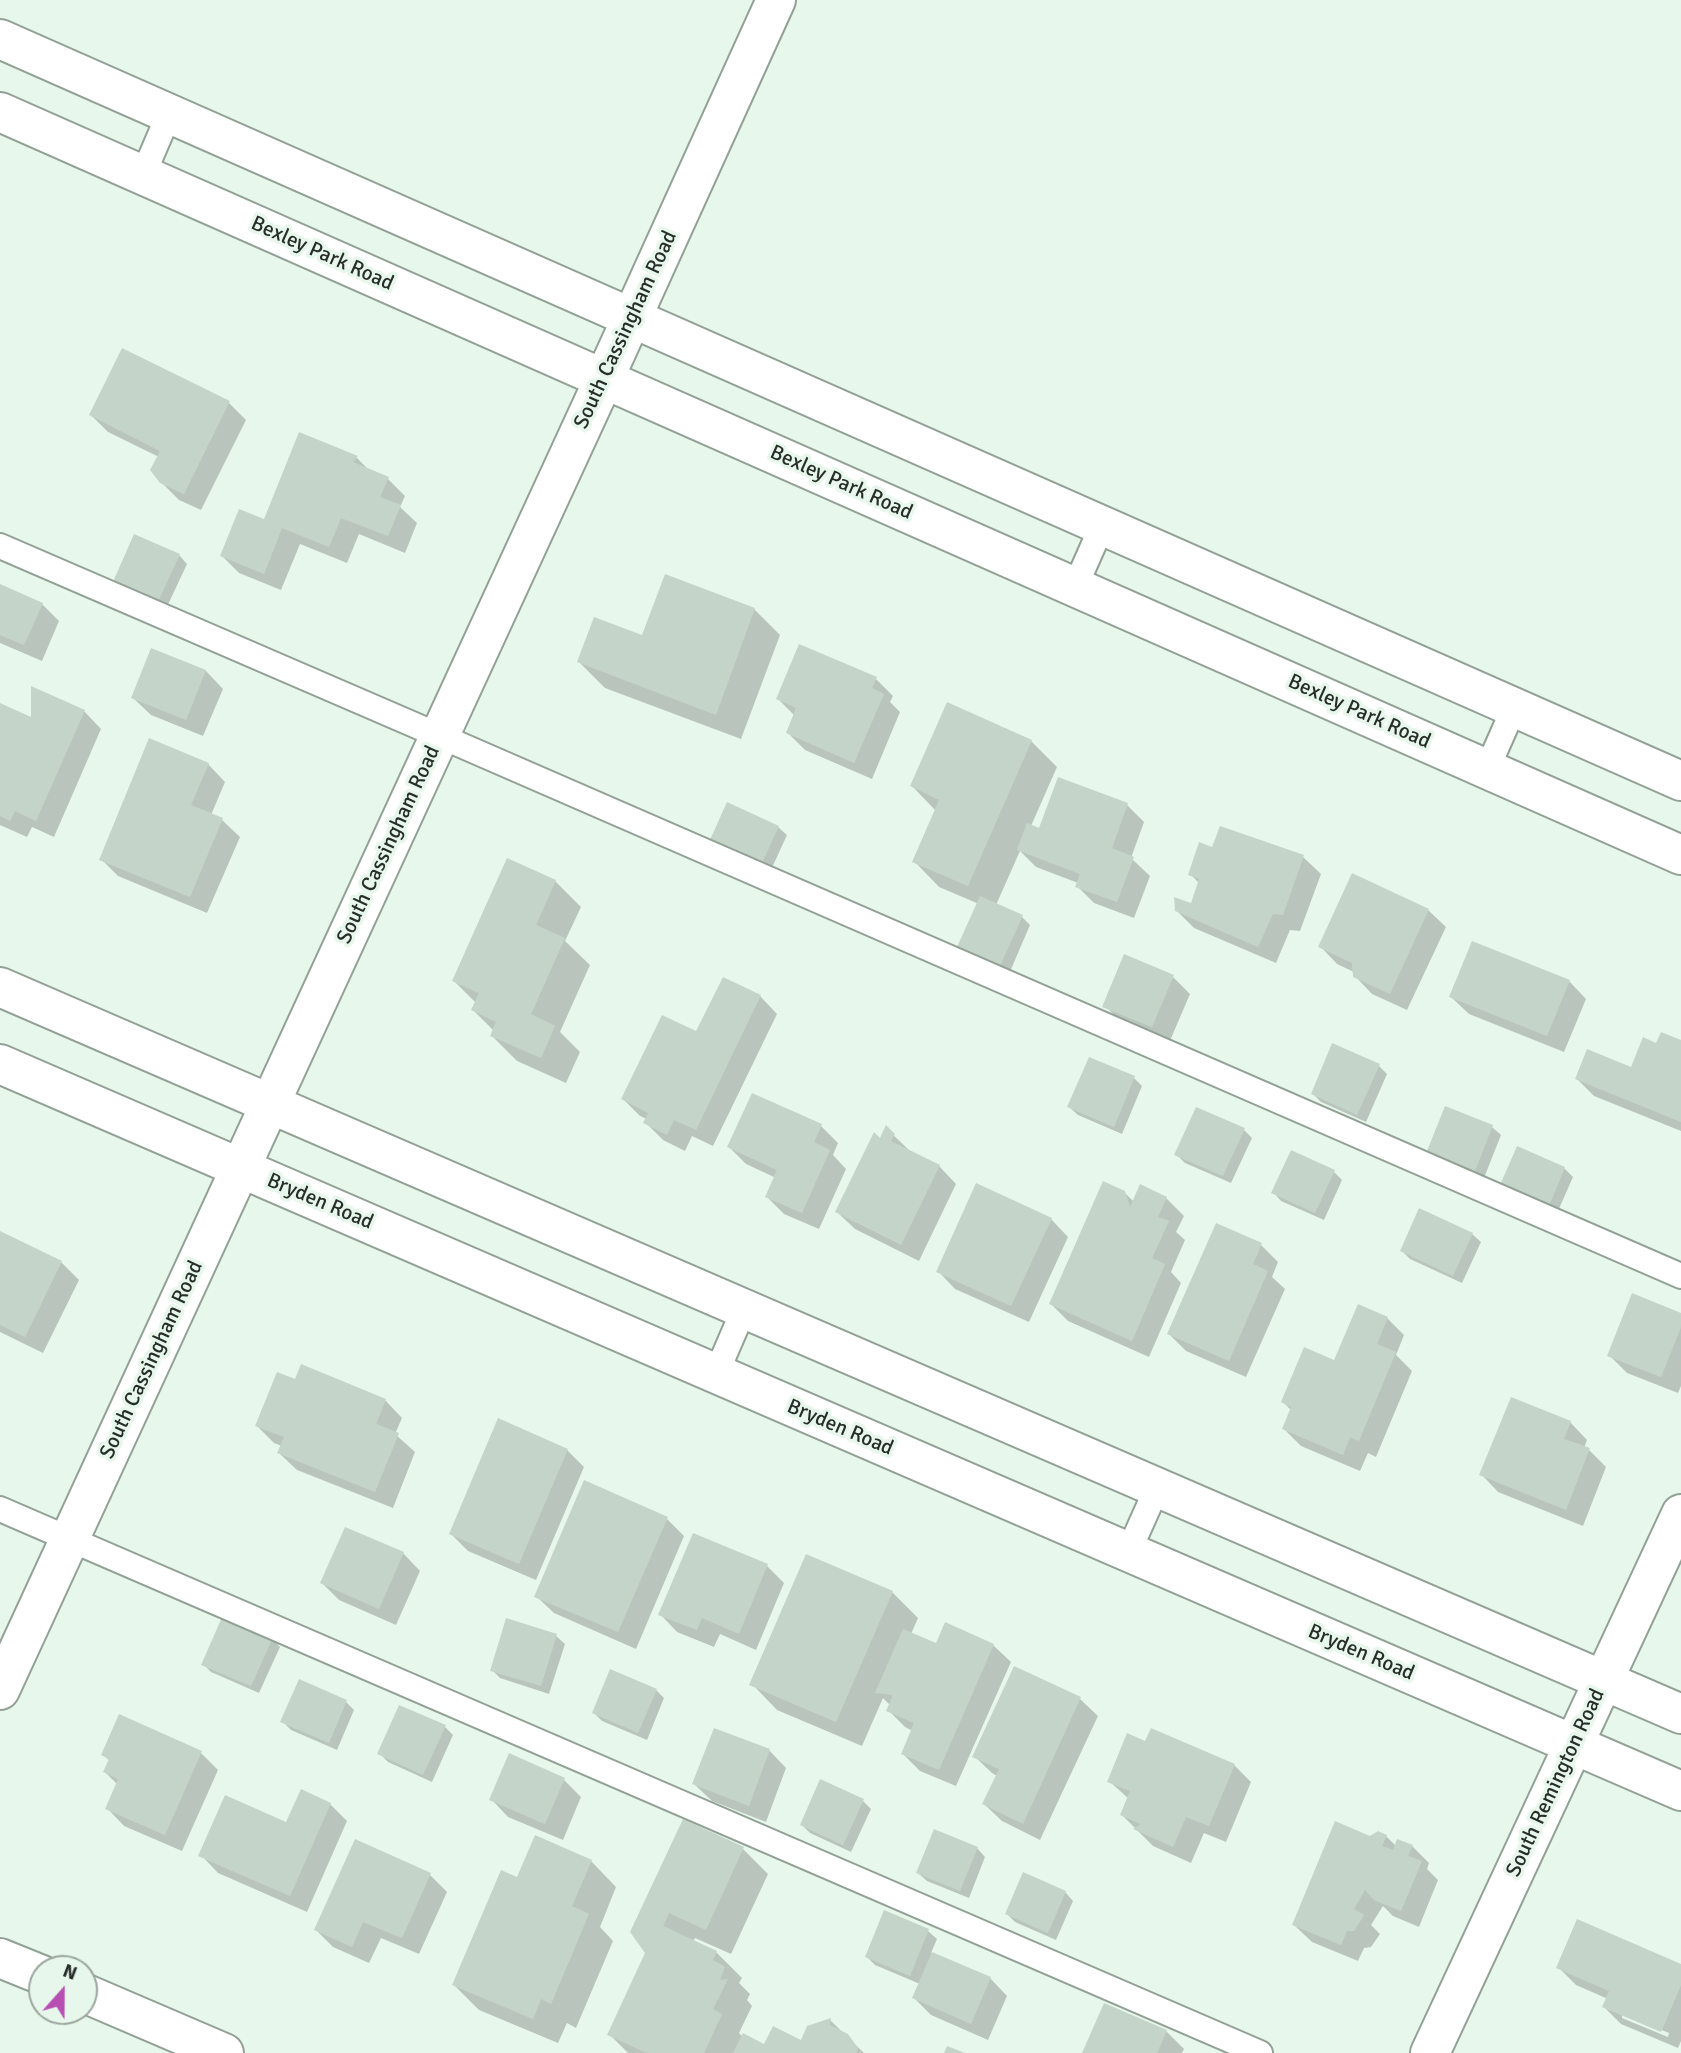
<!DOCTYPE html>
<style>
body{margin:0}
#map{position:relative;width:1681px;height:2053px;overflow:hidden;background:#e8f7ec;font-family:Signika,sans-serif}
canvas{display:block}
.north{position:absolute;left:28px;top:1955px;width:70px;height:70px;box-sizing:border-box;background:#e8f7ec;border:2px solid #9ba69e;border-radius:50%;rotate:21deg;font-size:19px;font-weight:700;line-height:28px;text-align:center;color:#272d29}
.north::after{content:'';display:block;margin:auto;width:24px;height:32px;background:#b850b3;clip-path:polygon(50% 0,100% 100%,50% 72%,0 100%)}
</style>
<div id="map">
<canvas width="1681" height="2053"></canvas>
<div class="north">N</div>
</div>
<script>
const context = document.querySelector('canvas').getContext('2d');
context.lineJoin = 'round';
function paint(path, color) {
  context.fillStyle = color;
  context.fill(path, 'evenodd');
}
function strokePath(path, color, width, dash) {
  context.strokeStyle = color;
  context.lineWidth = width;
  context.lineCap = dash ? 'butt' : 'round';
  context.setLineDash(dash || []);
  context.stroke(path);
}
function label(font, color, halo, rows, align = 'center') {
  context.font = font + ' Signika,sans-serif';
  context.lineWidth = 7;
  context.setLineDash([]);
  context.textBaseline = 'middle';
  context.strokeStyle = halo;
  context.fillStyle = color;
  for (const [text, x, y, turn = 0] of rows) {
    context.save();
    context.translate(x, y);
    context.rotate((+turn || 0) * Math.PI / 180);
    context.textAlign = isNaN(turn) ? turn : align;
    if (halo) context.strokeText(text, 0, 0);
    context.fillText(text, 0, 0);
    context.restore();
  }
}
paint(new Path2D(`
 M 229,403 L 246,420 L 201,510 L 179,500 L 161,482 L 159,457 L 108,432 L 91,415 Z
 M 300,434 L 357,458 L 371,472 L 388,479 L 405,496 L 400,507 L 417,523 L 405,553 L 359,534 L 347,563 L 300,544 L 281,590 L 239,573 L 222,556 L 265,522 Z
 M 179,555 L 187,564 L 165,611 L 114,584 Z
 M 0,586 L 42,604 L 59,621 L 42,661 L 0,643 Z
 M 754,609 L 780,635 L 741,739 L 605,688 L 579,662 L 643,637 Z
 M 152,650 L 206,671 L 223,689 L 203,736 L 151,715 L 133,698 Z
 M 876,679 L 893,696 L 890,702 L 900,712 L 872,779 L 805,750 L 788,733 L 795,716 L 778,699 Z
 M 0,705 L 33,719 L 84,711 L 101,729 L 54,837 L 32,827 L 27,837 L 0,825 Z
 M 1031,741 L 1057,767 L 1031,826 L 1040,830 L 1127,805 L 1144,822 L 1131,858 L 1150,876 L 1134,918 L 1094,903 L 1077,886 L 1078,883 L 1036,867 L 1020,851 L 996,905 L 1022,917 L 1030,925 L 1009,974 L 967,955 L 959,947 L 979,904 L 939,887 L 914,861 L 936,811 L 912,786 Z
 M 208,764 L 225,782 L 211,815 L 222,820 L 240,837 L 207,913 L 118,876 L 101,859 Z
 M 778,827 L 787,835 L 770,872 L 719,850 Z
 M 1213,850 L 1303,857 L 1321,874 L 1300,931 L 1290,930 L 1276,963 L 1194,928 L 1176,910 L 1192,905 L 1200,884 L 1190,874 Z
 M 555,881 L 581,907 L 565,941 L 590,965 L 560,1032 L 580,1052 L 566,1083 L 517,1061 L 492,1036 L 494,1031 L 473,1010 L 476,1003 L 454,981 Z
 M 1428,910 L 1446,927 L 1407,1010 L 1372,994 L 1355,976 L 1354,972 L 1337,964 L 1320,946 Z
 M 1173,977 L 1190,994 L 1169,1043 L 1122,1023 L 1105,1006 Z
 M 1569,981 L 1586,999 L 1564,1052 L 1469,1014 L 1451,997 Z
 M 760,996 L 777,1014 L 713,1146 L 692,1136 L 685,1151 L 663,1140 L 645,1122 L 647,1119 L 640,1116 L 623,1099 L 697,1033 Z
 M 1681,1042 L 1681,1131 L 1594,1096 L 1577,1079 L 1631,1069 L 1657,1045 Z
 M 1379,1066 L 1387,1074 L 1366,1122 L 1321,1102 L 1313,1094 Z
 M 1134,1078 L 1142,1086 L 1122,1134 L 1078,1115 L 1069,1107 Z
 M 1446,1108 L 1492,1127 L 1501,1135 L 1484,1178 L 1437,1159 L 1429,1151 Z
 M 821,1126 L 838,1143 L 833,1155 L 846,1169 L 819,1229 L 784,1214 L 767,1197 L 776,1178 L 746,1164 L 729,1147 Z
 M 886,1128 L 911,1152 L 939,1166 L 956,1184 L 919,1261 L 855,1229 L 837,1212 L 881,1141 Z
 M 1244,1130 L 1252,1138 L 1231,1183 L 1185,1163 L 1176,1154 Z
 M 1564,1168 L 1573,1177 L 1554,1220 L 1507,1200 Z
 M 1334,1172 L 1342,1180 L 1324,1220 L 1281,1201 L 1273,1192 Z
 M 1124,1192 L 1134,1202 L 1166,1198 L 1184,1216 L 1176,1232 L 1185,1240 L 1171,1272 L 1181,1283 L 1149,1357 L 1068,1321 L 1051,1304 Z
 M 1051,1219 L 1068,1237 L 1029,1322 L 955,1289 L 938,1271 Z
 M 0,1233 L 61,1262 L 79,1280 L 43,1353 L 0,1332 Z
 M 1472,1234 L 1481,1242 L 1462,1283 L 1410,1259 L 1402,1251 Z
 M 1261,1245 L 1278,1262 L 1272,1277 L 1285,1289 L 1246,1377 L 1186,1351 L 1169,1334 Z
 M 1681,1315 L 1681,1386 L 1678,1393 L 1627,1373 L 1609,1355 Z
 M 1387,1318 L 1404,1335 L 1396,1355 L 1412,1371 L 1376,1457 L 1368,1453 L 1360,1471 L 1301,1446 L 1284,1429 L 1292,1411 L 1283,1402 L 1335,1363 Z
 M 296,1381 L 385,1400 L 402,1418 L 395,1434 L 415,1452 L 393,1508 L 297,1470 L 279,1453 L 282,1446 L 274,1443 L 257,1426 Z
 M 1570,1422 L 1587,1440 L 1584,1448 L 1589,1450 L 1606,1467 L 1583,1526 L 1498,1492 L 1481,1474 Z
 M 567,1450 L 584,1467 L 536,1580 L 468,1551 L 451,1534 Z
 M 667,1519 L 684,1536 L 636,1649 L 554,1613 L 536,1596 Z
 M 403,1553 L 420,1571 L 396,1625 L 339,1600 L 322,1583 Z
 M 767,1566 L 784,1583 L 756,1650 L 720,1634 L 714,1647 L 677,1632 L 660,1614 Z
 M 892,1592 L 918,1618 L 911,1634 L 937,1646 L 993,1645 L 1011,1662 L 956,1786 L 920,1771 L 903,1754 L 913,1731 L 905,1727 L 888,1710 L 890,1705 L 883,1698 L 862,1746 L 777,1710 L 752,1684 Z
 M 556,1636 L 565,1644 L 549,1694 L 500,1678 L 492,1670 Z
 M 272,1638 L 280,1647 L 259,1693 L 211,1672 L 203,1664 Z
 M 1015,1668 L 1080,1699 L 1098,1716 L 1040,1840 L 1002,1821 L 984,1804 L 997,1776 L 992,1773 L 974,1756 Z
 M 300,1682 L 346,1702 L 354,1710 L 337,1750 L 291,1730 L 282,1721 Z
 M 656,1690 L 664,1698 L 647,1740 L 602,1721 L 594,1713 Z
 M 445,1727 L 453,1735 L 432,1782 L 388,1762 L 380,1754 Z
 M 1146,1743 L 1234,1765 L 1251,1782 L 1226,1842 L 1204,1833 L 1191,1863 L 1153,1846 L 1122,1815 L 1129,1799 L 1109,1781 Z
 M 769,1750 L 786,1768 L 766,1822 L 712,1801 L 694,1784 Z
 M 201,1753 L 218,1770 L 182,1851 L 124,1826 L 107,1808 L 117,1784 L 105,1772 L 110,1761 L 103,1755 Z
 M 564,1780 L 581,1797 L 563,1840 L 508,1817 L 491,1799 Z
 M 863,1801 L 871,1809 L 851,1852 L 810,1833 L 802,1825 Z
 M 330,1804 L 347,1821 L 307,1912 L 218,1873 L 201,1855 L 287,1825 Z
 M 1386,1836 L 1396,1846 L 1412,1846 L 1429,1863 L 1427,1869 L 1438,1880 L 1419,1927 L 1393,1916 L 1383,1906 L 1371,1925 L 1380,1934 L 1371,1947 L 1364,1948 L 1358,1961 L 1312,1942 L 1294,1925 Z
 M 977,1848 L 985,1857 L 969,1898 L 927,1881 L 918,1873 Z
 M 743,1849 L 768,1874 L 731,1954 L 695,1938 L 693,1942 L 716,1952 L 742,1978 L 739,1983 L 750,1994 L 747,2000 L 752,2006 L 739,2033 L 743,2037 L 764,2047 L 801,2042 L 830,2020 L 864,2053 L 628,2053 L 609,2034 L 647,1953 L 632,1932 Z
 M 591,1861 L 616,1887 L 600,1927 L 613,1941 L 576,2028 L 567,2023 L 558,2043 L 479,2010 L 454,1985 L 518,1879 Z
 M 430,1875 L 447,1892 L 419,1954 L 381,1938 L 369,1963 L 333,1947 L 316,1930 Z
 M 1065,1892 L 1073,1901 L 1056,1940 L 1015,1922 L 1007,1914 Z
 M 885,1913 L 928,1931 L 937,1939 L 931,1953 L 990,1978 L 1007,1996 L 988,2040 L 931,2015 L 914,1998 L 920,1984 L 875,1965 L 867,1957 Z
 M 1681,1966 L 1681,2041 L 1678,2048 L 1621,2024 L 1604,2007 L 1608,1999 L 1576,1985 L 1558,1967 ZM 1622,2014 L 1669,2033 L 1668,2037 L 1622,2018 Z
 M 1166,2031 L 1184,2049 L 1182,2053 L 1084,2053 Z`), '#0003');
paint(new Path2D(`
 M 122,348 L 230,401 L 184,494 L 160,483 L 150,470 L 160,451 L 89,415 Z
 M 299,432 L 358,456 L 353,462 L 389,477 L 380,497 L 401,505 L 388,536 L 341,518 L 329,547 L 282,528 L 264,574 L 220,556 L 239,509 L 264,519 Z
 M 134,534 L 180,554 L 157,604 L 112,584 Z
 M 665,574 L 755,608 L 716,715 L 577,662 L 594,617 L 642,635 Z
 M 0,584 L 43,603 L 24,645 L 0,635 Z
 M 799,644 L 877,677 L 872,688 L 884,694 L 854,763 L 786,733 L 796,708 L 776,699 Z
 M 151,648 L 206,670 L 186,720 L 131,698 Z
 M 31,686 L 85,710 L 36,821 L 15,811 L 10,821 L 0,816 L 0,703 L 31,717 Z
 M 947,702 L 1032,740 L 968,886 L 912,862 L 939,800 L 910,786 Z
 M 149,738 L 209,763 L 191,805 L 223,818 L 190,897 L 99,860 Z
 M 1058,777 L 1128,803 L 1112,848 L 1134,857 L 1117,902 L 1075,887 L 1080,874 L 1017,850 L 1027,823 L 1039,828 Z
 M 727,802 L 779,826 L 761,865 L 709,842 Z
 M 1220,826 L 1304,855 L 1283,915 L 1273,914 L 1258,947 L 1175,911 L 1174,897 L 1191,903 L 1199,879 L 1188,875 L 1199,842 L 1212,847 Z
 M 507,858 L 556,880 L 536,925 L 565,938 L 531,1014 L 555,1026 L 541,1058 L 490,1036 L 496,1022 L 471,1010 L 479,993 L 452,981 Z
 M 1352,873 L 1429,909 L 1390,994 L 1353,977 L 1352,963 L 1318,947 Z
 M 980,896 L 1023,915 L 1000,966 L 957,947 Z
 M 1472,941 L 1570,980 L 1547,1036 L 1449,997 Z
 M 1124,954 L 1174,975 L 1152,1027 L 1102,1007 Z
 M 723,977 L 761,995 L 696,1130 L 674,1120 L 667,1135 L 643,1123 L 648,1113 L 621,1099 L 662,1015 L 696,1031 Z
 M 1661,1032 L 1681,1040 L 1681,1122 L 1575,1079 L 1587,1049 L 1631,1067 L 1643,1037 L 1656,1043 Z
 M 1332,1043 L 1380,1064 L 1357,1115 L 1311,1094 Z
 M 1089,1057 L 1135,1076 L 1114,1127 L 1067,1107 Z
 M 752,1093 L 822,1124 L 814,1142 L 830,1150 L 802,1213 L 765,1197 L 777,1170 L 727,1147 Z
 M 1445,1106 L 1493,1125 L 1475,1171 L 1427,1151 Z
 M 1196,1107 L 1245,1128 L 1223,1176 L 1174,1155 Z
 M 886,1125 L 895,1134 L 891,1141 L 940,1165 L 901,1245 L 835,1212 L 874,1132 L 880,1138 Z
 M 1517,1146 L 1565,1167 L 1546,1213 L 1497,1192 Z
 M 1291,1150 L 1335,1170 L 1315,1213 L 1271,1193 Z
 M 1103,1181 L 1125,1191 L 1130,1207 L 1140,1184 L 1167,1197 L 1158,1217 L 1169,1221 L 1152,1258 L 1165,1264 L 1132,1341 L 1049,1304 Z
 M 976,1183 L 1052,1218 L 1011,1306 L 936,1272 Z
 M 1419,1208 L 1473,1233 L 1453,1276 L 1400,1251 Z
 M 1216,1223 L 1262,1243 L 1253,1264 L 1268,1271 L 1229,1361 L 1167,1334 Z
 M 0,1231 L 62,1261 L 25,1337 L 0,1325 Z
 M 1632,1293 L 1681,1313 L 1681,1327 L 1661,1377 L 1607,1356 Z
 M 1358,1304 L 1388,1317 L 1377,1344 L 1396,1352 L 1359,1441 L 1350,1437 L 1343,1455 L 1282,1429 L 1291,1407 L 1281,1402 L 1304,1347 L 1334,1360 Z
 M 301,1364 L 386,1399 L 376,1424 L 399,1433 L 375,1492 L 277,1453 L 284,1437 L 255,1426 L 277,1372 L 295,1379 Z
 M 1511,1397 L 1571,1421 L 1564,1439 L 1590,1448 L 1566,1510 L 1479,1475 Z
 M 498,1418 L 568,1449 L 519,1564 L 449,1534 Z
 M 584,1480 L 668,1517 L 618,1632 L 534,1597 Z
 M 345,1527 L 404,1552 L 379,1609 L 320,1583 Z
 M 693,1533 L 768,1564 L 739,1634 L 702,1618 L 697,1630 L 658,1615 Z
 M 806,1554 L 893,1591 L 836,1722 L 749,1685 Z
 M 223,1615 L 273,1637 L 251,1686 L 201,1665 Z
 M 506,1618 L 557,1634 L 541,1686 L 490,1671 Z
 M 945,1622 L 994,1644 L 939,1770 L 901,1754 L 914,1723 L 886,1711 L 893,1695 L 875,1693 L 903,1629 L 936,1643 Z
 M 1014,1666 L 1081,1697 L 1023,1824 L 982,1804 L 999,1769 L 972,1757 Z
 M 610,1669 L 657,1689 L 638,1733 L 592,1713 Z
 M 299,1679 L 347,1700 L 329,1743 L 280,1722 Z
 M 399,1705 L 446,1725 L 423,1775 L 377,1754 Z
 M 119,1714 L 202,1751 L 165,1835 L 105,1809 L 118,1779 L 103,1772 L 109,1759 L 101,1755 Z
 M 714,1728 L 770,1749 L 749,1806 L 692,1784 Z
 M 1151,1728 L 1235,1764 L 1209,1826 L 1186,1817 L 1173,1847 L 1133,1829 L 1141,1824 L 1120,1815 L 1130,1791 L 1107,1782 L 1127,1733 L 1145,1741 Z
 M 509,1753 L 565,1778 L 545,1824 L 489,1800 Z
 M 820,1779 L 864,1799 L 843,1845 L 800,1825 Z
 M 301,1789 L 331,1803 L 290,1896 L 198,1856 L 225,1795 L 286,1822 Z
 M 683,1819 L 744,1847 L 706,1930 L 669,1913 L 663,1926 L 717,1951 L 713,1960 L 725,1967 L 720,1980 L 728,1979 L 713,2009 L 722,2014 L 704,2053 L 647,2053 L 607,2035 L 645,1953 L 630,1932 Z
 M 1335,1821 L 1370,1836 L 1378,1831 L 1387,1835 L 1382,1846 L 1393,1850 L 1397,1839 L 1413,1845 L 1408,1856 L 1422,1861 L 1401,1911 L 1374,1900 L 1365,1890 L 1354,1909 L 1364,1915 L 1354,1931 L 1347,1931 L 1341,1945 L 1292,1925 Z
 M 934,1829 L 978,1847 L 960,1891 L 916,1873 Z
 M 535,1835 L 592,1860 L 572,1906 L 589,1914 L 551,2004 L 541,1999 L 533,2019 L 452,1985 L 501,1870 L 517,1877 Z
 M 355,1839 L 431,1873 L 402,1938 L 363,1922 L 352,1947 L 314,1930 Z
 M 1023,1872 L 1066,1891 L 1048,1933 L 1005,1914 Z
 M 884,1910 L 929,1929 L 910,1976 L 865,1957 Z
 M 1577,1919 L 1681,1964 L 1681,1985 L 1661,2032 L 1602,2007 L 1609,1991 L 1556,1968 Z
 M 932,1952 L 991,1977 L 971,2024 L 912,1998 Z
 M 1104,2003 L 1167,2030 L 1157,2053 L 1082,2053 Z
 M 831,2018 L 830,2025 L 848,2034 L 858,2048 L 856,2053 L 733,2053 L 743,2033 L 764,2044 L 773,2026 L 801,2040 L 807,2026 Z
 M 947,2046 L 965,2053 L 944,2053 Z`), '#c5d4c9');
const lane = new Path2D(`
 M 143,175 L 169,114
 M 0,546 L 440,736 L 1681,1276
 M 1075,587 L 1102,526
 M 1487,769 L 1514,708
 M 716,1374 L 744,1309
 M 0,1509 L 1260,2053
 M 1128,1553 L 1157,1488`);
const street = new Path2D(`
 M 0,39 L 1681,781
 M 0,112 L 1681,855
 M 0,987 L 1681,1714
 M 0,1064 L 1681,1791
 M 0,1690 L 604,379 L 776,0
 M 0,1958 L 42,1975
 M 84,1993 L 224,2053
 M 1430,2053 L 1681,1514`);
strokePath(lane, '#92a196', 28);
strokePath(street, '#92a196', 42);
strokePath(lane, '#fff', 24);
strokePath(street, '#fff', 38);
label('21px', '#272d29', '#e8f7ec', [
 ["Bexley Park Road",322,254,24],
 ["South Cassingham Road",626,330,-65],
 ["Bexley Park Road",841,483,24],
 ["Bexley Park Road",1359,712,24],
 ["South Cassingham Road",389,845,-65],
 ["Bryden Road",320,1202,23],
 ["South Cassingham Road",152,1360,-65],
 ["Bryden Road",840,1428,23],
 ["Bryden Road",1361,1653,23],
 ["South Remington Road",1556,1783,-65]
]);
</script>
